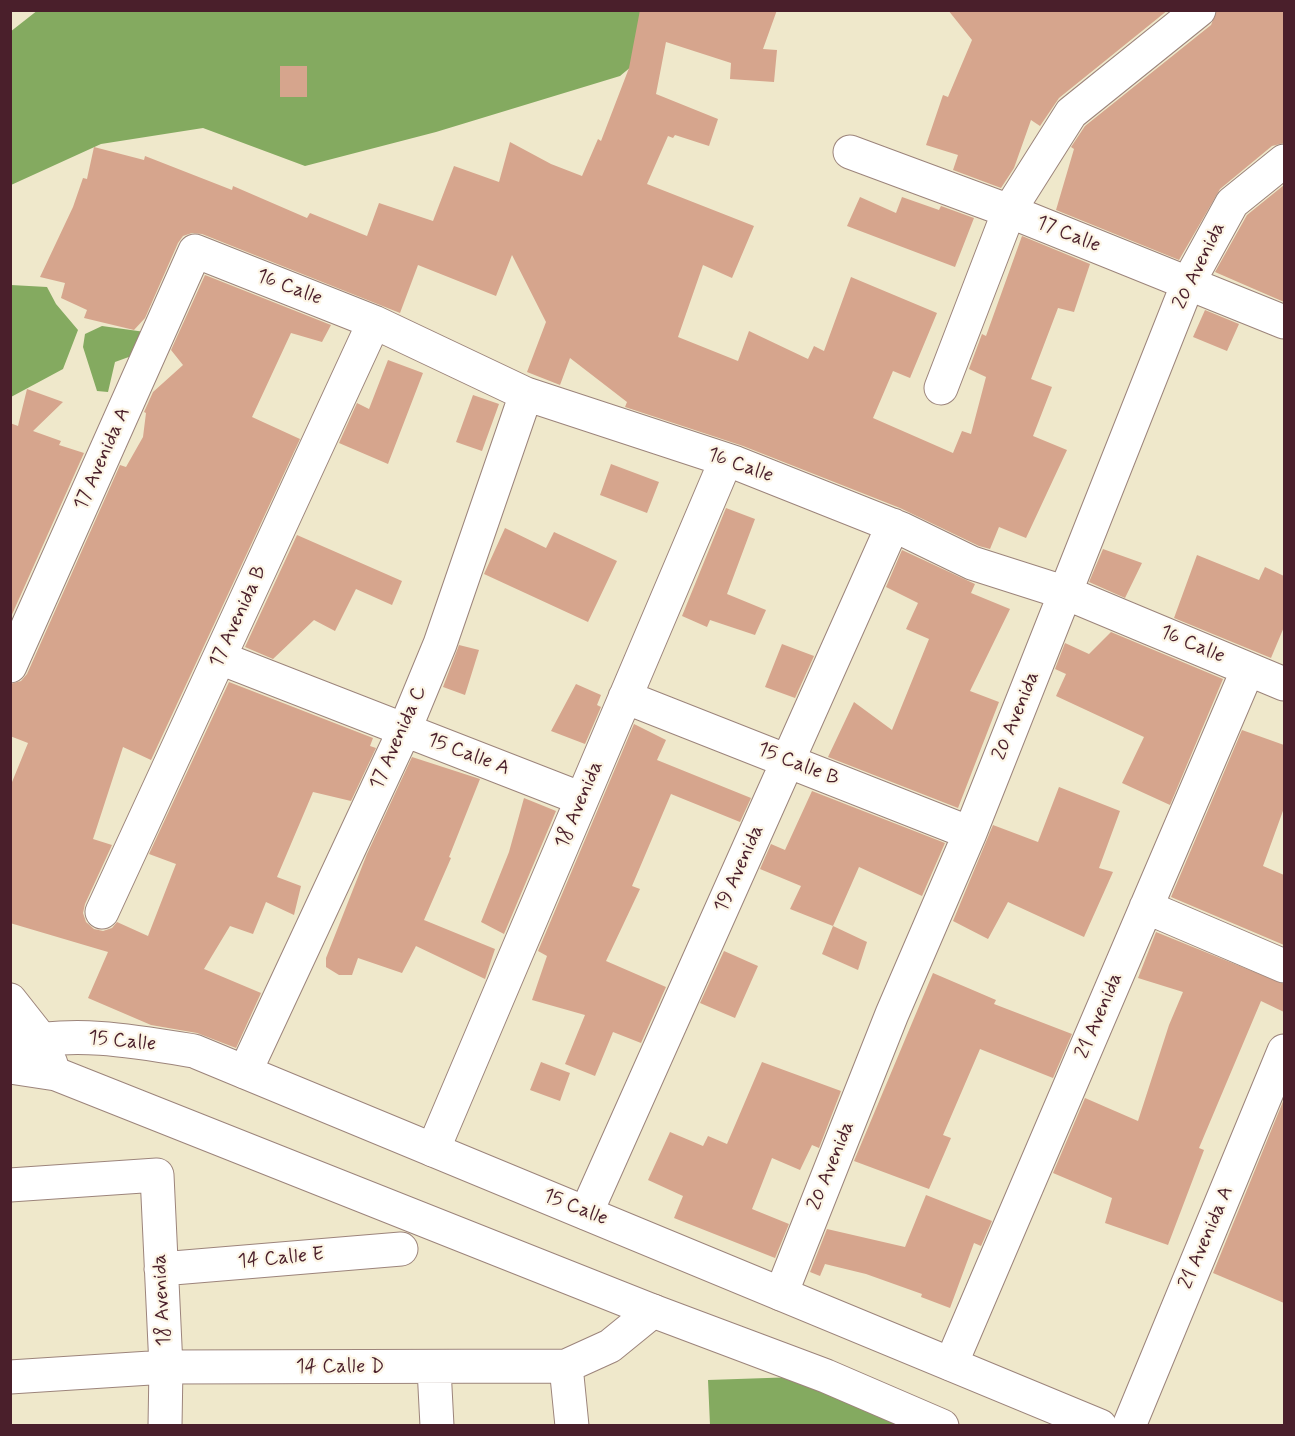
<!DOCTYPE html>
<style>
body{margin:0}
#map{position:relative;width:1295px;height:1436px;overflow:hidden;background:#efe8cb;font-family:Mynerve,sans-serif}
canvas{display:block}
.frame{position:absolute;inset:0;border:12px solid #4a1f2b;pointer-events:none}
</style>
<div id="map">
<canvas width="1295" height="1436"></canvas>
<div class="frame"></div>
</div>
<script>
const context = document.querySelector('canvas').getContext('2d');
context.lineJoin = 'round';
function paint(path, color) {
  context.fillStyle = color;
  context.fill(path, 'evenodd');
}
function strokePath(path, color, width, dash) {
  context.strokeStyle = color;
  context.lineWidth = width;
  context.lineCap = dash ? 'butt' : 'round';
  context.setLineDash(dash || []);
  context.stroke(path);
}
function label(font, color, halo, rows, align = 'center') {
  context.font = font + ' Mynerve,sans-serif';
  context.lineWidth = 4.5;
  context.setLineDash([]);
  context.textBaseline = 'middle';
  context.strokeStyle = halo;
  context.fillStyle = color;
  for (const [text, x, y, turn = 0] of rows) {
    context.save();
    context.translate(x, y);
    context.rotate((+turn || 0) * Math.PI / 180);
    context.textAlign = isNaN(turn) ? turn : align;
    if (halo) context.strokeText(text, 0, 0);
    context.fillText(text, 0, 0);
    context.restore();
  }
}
paint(new Path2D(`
 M 38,10 L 698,11 L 620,76 L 436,132 L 305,166 L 203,128 L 101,144 L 11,185 L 10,32 Z
 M 11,285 L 47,287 L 56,304 L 78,330 L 63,369 L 11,397 Z
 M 102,326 L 145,332 L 137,354 L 115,362 L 108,392 L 97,391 L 83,347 L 85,334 Z
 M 826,1376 L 900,1425 L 710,1425 L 708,1380 Z`), '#84aa60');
paint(new Path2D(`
 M 640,10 L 777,10 L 763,49 L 777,50 L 774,82 L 730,79 L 731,63 L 666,42 L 656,94 L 718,119 L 709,146 L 675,135 L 673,138 L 668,136 L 647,184 L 754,226 L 732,278 L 703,265 L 678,337 L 738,361 L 749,331 L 808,359 L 814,346 L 824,351 L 851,277 L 937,313 L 910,378 L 893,371 L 873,418 L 953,453 L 962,431 L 971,434 L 986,377 L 969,369 L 982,334 L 986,336 L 1022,236 L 1090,264 L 1074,312 L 1058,308 L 1031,379 L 1052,387 L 1033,436 L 1067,450 L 1026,538 L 999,527 L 990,549 L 979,546 L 900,508 L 743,446 L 625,407 L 627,402 L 570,358 L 560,385 L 527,372 L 546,322 L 512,255 L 496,296 L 418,265 L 400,313 L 202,234 L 192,233 L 183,236 L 178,243 L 145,318 L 134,330 L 84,318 L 87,310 L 61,298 L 65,283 L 40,277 L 73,207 L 83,178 L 87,179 L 94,147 L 144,160 L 145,156 L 232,190 L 233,186 L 307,218 L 310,213 L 367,236 L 379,203 L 433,221 L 454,166 L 499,182 L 510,142 L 551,164 L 582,176 L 598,139 L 601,141 L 629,68 Z
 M 948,10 L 1168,10 L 1059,98 L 1040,126 L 1031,120 L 1014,168 L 1001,188 L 953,170 L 958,155 L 926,145 L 943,95 L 948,97 L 972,40 Z
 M 1217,10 L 1284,10 L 1284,143 L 1272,146 L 1220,189 L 1179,260 L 1056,210 L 1074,149 L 1071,147 L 1085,126 L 1211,25 Z
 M 280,66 L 307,66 L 307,97 L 280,97 Z
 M 1284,185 L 1284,302 L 1215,272 L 1247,215 Z
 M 860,197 L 896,213 L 902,197 L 939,210 L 941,206 L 974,218 L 955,267 L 847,226 Z
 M 205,275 L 331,325 L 322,342 L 291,333 L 252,417 L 300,439 L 151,760 L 123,747 L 93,839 L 112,845 L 85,904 L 83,913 L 86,922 L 94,929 L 103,931 L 112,928 L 117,922 L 148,936 L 176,864 L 149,854 L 229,682 L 373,738 L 370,746 L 376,748 L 351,801 L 313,792 L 277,877 L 301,886 L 294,915 L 266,902 L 253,934 L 230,926 L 204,969 L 261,993 L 236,1048 L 197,1033 L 151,1025 L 88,998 L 108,952 L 10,923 L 10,787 L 28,743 L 10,736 L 10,684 L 21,681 L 27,674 L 120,465 L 126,467 L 143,437 L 146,413 L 144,412 L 153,392 L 183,365 L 171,350 Z
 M 1205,310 L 1239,324 L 1227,351 L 1193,337 Z
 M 388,360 L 423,373 L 388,464 L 339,443 L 357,403 L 369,409 Z
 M 27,389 L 63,402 L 33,431 L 61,441 L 59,445 L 84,453 L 10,619 L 10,423 L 18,426 Z
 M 473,395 L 499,404 L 482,451 L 456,442 Z
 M 611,464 L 659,482 L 647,513 L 600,495 Z
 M 726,508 L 755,519 L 727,594 L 766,610 L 755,635 L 710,620 L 707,627 L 682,616 Z
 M 505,528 L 546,548 L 554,532 L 617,561 L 588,622 L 484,574 Z
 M 297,535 L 402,581 L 392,605 L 356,589 L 335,631 L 314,620 L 273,659 L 245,647 Z
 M 1103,549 L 1142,563 L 1125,598 L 1089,582 Z
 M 902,550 L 975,584 L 971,593 L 1010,609 L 970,691 L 999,702 L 958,808 L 828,757 L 854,702 L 892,730 L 929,639 L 906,629 L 918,603 L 886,587 Z
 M 1197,555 L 1259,580 L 1265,567 L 1284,576 L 1284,627 L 1271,658 L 1174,618 Z
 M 1111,632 L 1223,679 L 1170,805 L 1122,783 L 1144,737 L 1056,696 L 1066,674 L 1055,669 L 1065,643 L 1089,654 Z
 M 782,644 L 814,656 L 795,698 L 765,687 Z
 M 459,645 L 479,650 L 465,695 L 443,687 Z
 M 576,684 L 601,695 L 597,705 L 601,707 L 585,744 L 551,731 Z
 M 634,724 L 666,740 L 657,760 L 751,798 L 740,822 L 671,794 L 632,886 L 640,889 L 606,961 L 666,987 L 641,1043 L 613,1032 L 595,1076 L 565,1064 L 585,1015 L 532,1000 L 547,956 L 538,951 Z
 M 1242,730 L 1284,745 L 1284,808 L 1263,866 L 1284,875 L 1284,945 L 1171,897 Z
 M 412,757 L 480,779 L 449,857 L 451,858 L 424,920 L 495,949 L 485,979 L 416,946 L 402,973 L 358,958 L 352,975 L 339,975 L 326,967 L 326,958 L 367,854 Z
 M 1059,787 L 1120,811 L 1099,868 L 1113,872 L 1084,937 L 1008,902 L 988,939 L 953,921 L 993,825 L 1038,842 Z
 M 812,791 L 945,843 L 922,896 L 859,867 L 833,926 L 790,909 L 801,886 L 760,869 L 771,844 L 785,850 Z
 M 524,798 L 556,811 L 504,934 L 481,922 L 509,852 Z
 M 833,926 L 867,942 L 858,970 L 822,954 Z
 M 1156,932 L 1284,984 L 1284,1012 L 1261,1001 L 1199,1148 L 1204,1150 L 1168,1245 L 1105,1223 L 1112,1198 L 1053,1173 L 1085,1098 L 1138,1121 L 1169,1025 L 1183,992 L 1138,978 Z
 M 724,951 L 758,966 L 735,1018 L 700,1003 Z
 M 933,973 L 996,1000 L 994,1004 L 1072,1034 L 1053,1078 L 980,1049 L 943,1135 L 951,1138 L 929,1189 L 854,1161 Z
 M 541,1062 L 570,1073 L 560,1101 L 530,1090 Z
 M 762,1062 L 841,1091 L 819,1148 L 812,1145 L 800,1170 L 772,1158 L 752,1209 L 789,1224 L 775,1258 L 674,1218 L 683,1196 L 648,1180 L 670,1132 L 703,1146 L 708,1136 L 727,1144 Z
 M 1284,1099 L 1284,1303 L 1213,1273 Z
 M 926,1195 L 992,1221 L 981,1246 L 974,1243 L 950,1308 L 921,1297 L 922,1294 L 866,1274 L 825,1264 L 820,1276 L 810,1272 L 827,1229 L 905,1247 Z`), '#d6a58d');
const street = new Path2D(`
 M 850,152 L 1009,211 L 1284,322
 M 941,388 L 1009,211 L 1071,113 L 1199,10
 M 220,658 L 582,799
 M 10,666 L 195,251 L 374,322 L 526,394 L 736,463 L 902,529 L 972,563 L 1066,593 L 1284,684
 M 625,697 L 970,833
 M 1146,907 L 1284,966
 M 102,912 L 374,322
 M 10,1000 L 40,1038 L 51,1064
 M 245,1072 L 404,731 L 440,644 L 526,394
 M 433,1150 L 726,460
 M 10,1185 L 157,1175 L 166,1367 L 165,1426
 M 586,1213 L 893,525
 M 161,1269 L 401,1249
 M 781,1294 L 892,1014 L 970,833 L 1188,283 L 1232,203 L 1284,161
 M 951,1364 L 1248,669
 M 566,1366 L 572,1426
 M 434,1368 L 437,1426
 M 10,1377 L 166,1367 L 566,1366 L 610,1346 L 653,1311
 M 1129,1426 L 1284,1051`);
const secondary = new Path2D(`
 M 10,1044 C 78,1031 128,1040 194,1051 L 1100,1426
 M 10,1067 L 56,1074 L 653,1311 L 826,1376 L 942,1426`);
strokePath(street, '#9c847b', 35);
strokePath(secondary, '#9c847b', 35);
strokePath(street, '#fff', 33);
strokePath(secondary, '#fff', 33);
label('20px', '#4a1f2b', '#fcf5e5', [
 ["17 Calle",1068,235,22],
 ["20 Avenida",1200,266,-64],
 ["16 Calle",289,288,21],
 ["17 Avenida A",103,459,-66],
 ["16 Calle",740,466,20],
 ["17 Avenida B",239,617,-65],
 ["16 Calle",1192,645,23],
 ["20 Avenida",1017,716,-68],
 ["17 Avenida C",399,738,-66],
 ["15 Calle A",468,755,21],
 ["15 Calle B",798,765,22],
 ["18 Avenida",580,805,-67],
 ["19 Avenida",740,869,-66],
 ["21 Avenida",1100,1016,-67],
 ["15 Calle",122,1042,6],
 ["20 Avenida",832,1166,-68],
 ["15 Calle",575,1208,22],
 ["21 Avenida A",1207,1238,-67],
 ["14 Calle E",281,1259,-5],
 ["18 Avenida",163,1300,-93],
 ["14 Calle D",340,1368]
]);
</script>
